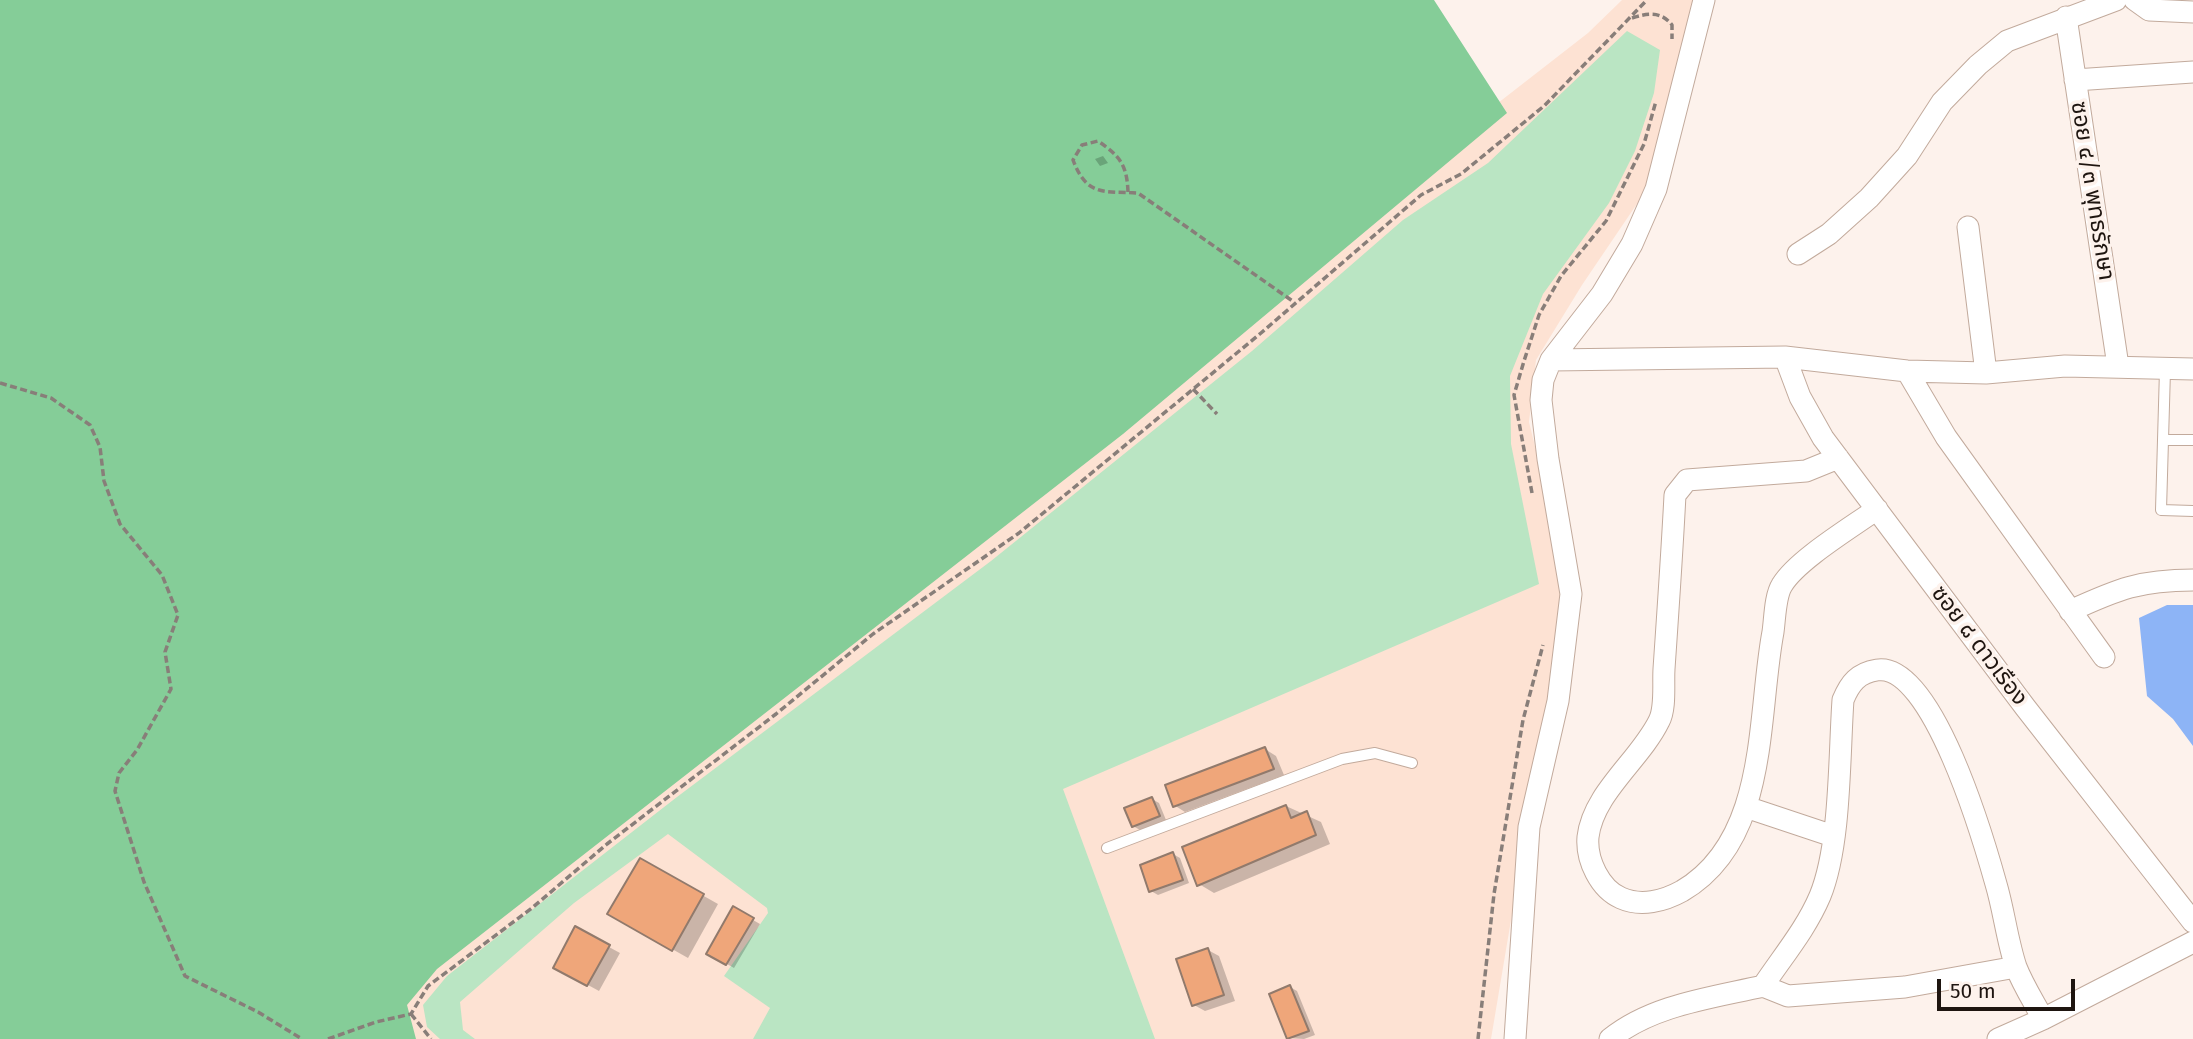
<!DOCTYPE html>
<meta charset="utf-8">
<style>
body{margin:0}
#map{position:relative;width:2193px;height:1039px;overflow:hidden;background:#fdf2ec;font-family:"Fira Sans",sans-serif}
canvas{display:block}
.scale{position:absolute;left:1937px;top:979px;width:138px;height:32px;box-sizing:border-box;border:4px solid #1e1510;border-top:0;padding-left:9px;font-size:21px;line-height:24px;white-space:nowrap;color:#1e1510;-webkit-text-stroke:5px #fdf2ec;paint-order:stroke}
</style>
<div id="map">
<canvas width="2193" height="1039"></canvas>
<div class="scale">50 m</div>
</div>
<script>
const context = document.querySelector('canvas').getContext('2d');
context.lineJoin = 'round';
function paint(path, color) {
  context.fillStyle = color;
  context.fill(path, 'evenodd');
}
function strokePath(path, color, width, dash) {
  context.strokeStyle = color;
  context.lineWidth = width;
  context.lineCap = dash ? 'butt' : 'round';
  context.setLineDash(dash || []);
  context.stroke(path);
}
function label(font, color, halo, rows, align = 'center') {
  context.font = font + ' "Fira Sans","Noto Sans Thai",sans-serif';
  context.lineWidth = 7;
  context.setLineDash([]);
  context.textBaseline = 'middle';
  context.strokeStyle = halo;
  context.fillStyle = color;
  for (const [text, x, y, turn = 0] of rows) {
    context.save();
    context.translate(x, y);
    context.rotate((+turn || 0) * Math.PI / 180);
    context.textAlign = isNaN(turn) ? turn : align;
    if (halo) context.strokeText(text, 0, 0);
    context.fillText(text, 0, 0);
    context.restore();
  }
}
paint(new Path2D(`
 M 1622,0 L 1698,0 L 1647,189 L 1582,285 L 1536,360 L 1529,422 L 1568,581 L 1491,1039 L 382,1039 L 387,967 L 1588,33 Z`), '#fde2d3');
paint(new Path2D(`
 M 1627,31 L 1660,50 L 1654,93 L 1635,151 L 1609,203 L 1543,294 L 1510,376 L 1511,444 L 1539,584 L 1063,789 L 1155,1039 L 753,1039 L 770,1008 L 724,976 L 768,913 L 767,908 L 668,834 L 574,903 L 460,1002 L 463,1030 L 475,1039 L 440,1039 L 427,1027 L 423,1005 L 447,976 L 677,797 L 991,561 L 1252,351 L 1403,220 L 1488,163 Z`), '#bae5c3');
paint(new Path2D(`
 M 0,0 L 1434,0 L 1507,113 L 1123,434 L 437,969 L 407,1005 L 416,1039 L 0,1039 Z`), '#85cd98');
paint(new Path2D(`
 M 2167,605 L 2193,605 L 2193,746 L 2173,719 L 2147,696 L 2139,618 Z`), '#8db4f6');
paint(new Path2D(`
 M 1103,156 L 1108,163 L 1100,166 L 1095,159 Z
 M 1265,749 L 1276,756 L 1284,775 L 1185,812 L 1174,805 Z
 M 1152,799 L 1159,803 L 1166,820 L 1140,830 L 1133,826 Z
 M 1286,806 L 1321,822 L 1330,844 L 1214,893 L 1199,884 Z
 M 1173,854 L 1180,858 L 1189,883 L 1158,895 L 1151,891 Z
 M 640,860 L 718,904 L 688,958 L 610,914 Z
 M 734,909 L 760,924 L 734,968 L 708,953 Z
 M 576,929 L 620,953 L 599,991 L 555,967 Z
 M 1208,950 L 1219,956 L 1235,1001 L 1205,1011 L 1194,1005 Z
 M 1290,987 L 1297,991 L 1315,1035 L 1304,1039 L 1289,1038 Z`), '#0003');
const building = new Path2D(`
 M 1265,747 L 1274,769 L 1173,807 L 1165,785 Z
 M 1152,797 L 1160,816 L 1132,827 L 1124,808 Z
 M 1286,805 L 1291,818 L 1307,811 L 1316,835 L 1197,886 L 1182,847 Z
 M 1173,852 L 1183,880 L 1149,892 L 1140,865 Z
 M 640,858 L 704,894 L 672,951 L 607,914 Z
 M 733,906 L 754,918 L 726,965 L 706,954 Z
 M 575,926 L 610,945 L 587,986 L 553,968 Z
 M 1208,948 L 1224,995 L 1192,1006 L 1176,959 Z
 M 1290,985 L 1309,1031 L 1287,1039 L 1269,994 Z`);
paint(building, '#efa67a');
strokePath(building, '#917a6c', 2);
const lane = new Path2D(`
 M 2165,370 L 2161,510 L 2193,511
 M 2163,440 L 2193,440
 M 1107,848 L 1342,759 L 1375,753 L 1412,763`);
const street = new Path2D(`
 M 2135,0 L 2149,10 L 2193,12
 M 2066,17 L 2118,366
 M 2075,80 L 2193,72
 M 1968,227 L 1986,373
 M 1798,254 L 1829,234 L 1869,198 L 1907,156 L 1942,102 L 1978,65 L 2007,41 L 2116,0
 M 1785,357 L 1800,397 L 1823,438 L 2025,707 L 2193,922
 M 1551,360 L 1785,357 L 1907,371 L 1986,373 L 2065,366 L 2193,369
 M 1907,371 L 1946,437 L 2104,657
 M 1838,458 L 1806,471 L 1687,480 L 1675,495 C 1672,553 1668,611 1664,669 C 1663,684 1666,708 1659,721 C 1640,760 1593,793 1588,837 C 1586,860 1600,889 1621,898 C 1641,907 1664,901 1682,891 C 1769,840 1757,717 1773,632 C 1775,618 1775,596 1782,585 C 1797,560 1852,527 1877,509
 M 2070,611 C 2118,589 2140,580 2193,580
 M 1746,807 L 1833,836
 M 1763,986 L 1788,996 L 1905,987 L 2016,967
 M 1515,1039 L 1529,827 L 1558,701 L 1571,594 L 1548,459 L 1541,400 L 1543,380 L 1551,360 L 1602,294 L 1632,244 L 1656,189 L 1704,0
 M 1610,1039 C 1652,1005 1711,998 1763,986 C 1783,956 1806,929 1820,896 C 1841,845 1839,756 1843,700 C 1850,683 1858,673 1877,670 C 1932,661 1984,841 1996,884 C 2004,911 2007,940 2016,967 C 2023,985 2034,1002 2043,1019
 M 1998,1039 L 2043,1019 L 2193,942`);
strokePath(lane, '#c2aa9c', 12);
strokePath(street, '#c2aa9c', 23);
strokePath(new Path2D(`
 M 1632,18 C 1648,13 1661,11 1672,25 L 1672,39
 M 1128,192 C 1127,165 1120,156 1098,141 L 1082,145 L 1073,160 C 1087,197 1104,191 1138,193 L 1294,302
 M 0,383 L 51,398 L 90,425 L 100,447 L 104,481 L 120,524 L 162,575 L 178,615 L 165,652 L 171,689 L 137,750 L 119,773 L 115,791 L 144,882 L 185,976 L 258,1012 L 302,1039
 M 1193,389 L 1217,414
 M 1532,493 L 1514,395 L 1524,361 L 1539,315 L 1561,276 L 1606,221 L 1644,144 L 1656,101
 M 411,1014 L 431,1039
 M 328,1039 L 376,1022 L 411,1014 L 428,986 L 532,908 L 607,844 L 776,714 L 873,634 L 1019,533 L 1261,333 L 1421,195 L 1461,174 L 1544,106 L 1647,0
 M 1478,1039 L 1494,894 L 1523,720 L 1543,645`), '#887e79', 3.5, [7, 3.5]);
strokePath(lane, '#fff', 10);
strokePath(street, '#fff', 21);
label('23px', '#1e1510', '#fdf2ec', [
 ["ซอย ๔/๓ พุทธรักษา",2092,191,81],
 ["ซอย ๘ ดาวเรือง",1979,646,53]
]);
</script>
